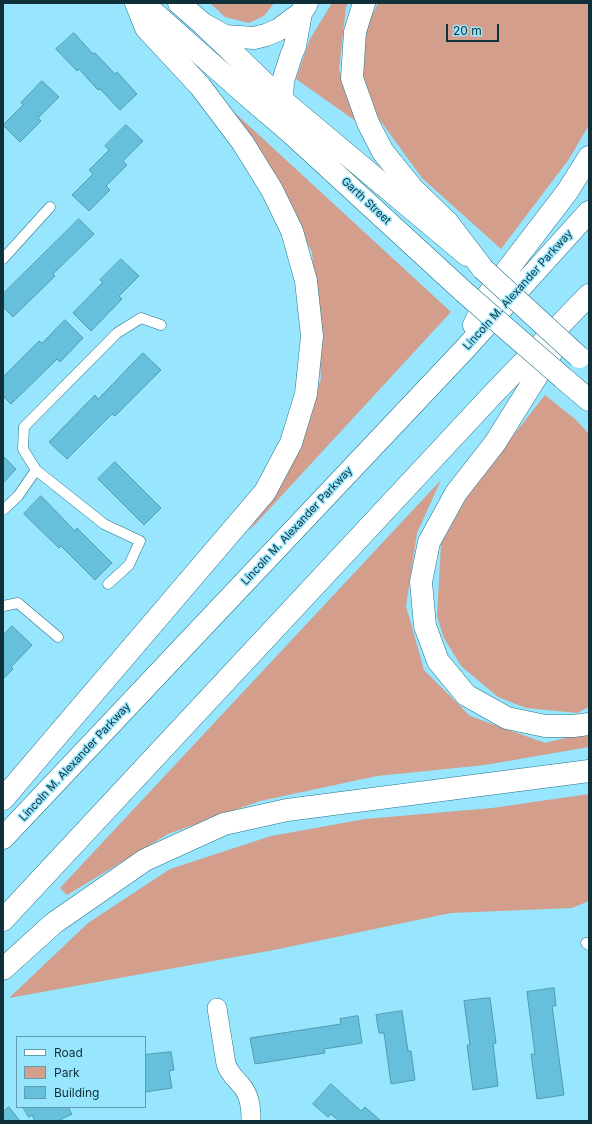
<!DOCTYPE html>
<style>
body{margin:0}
#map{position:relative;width:592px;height:1124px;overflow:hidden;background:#98e5fe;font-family:Inter,sans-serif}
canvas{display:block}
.frame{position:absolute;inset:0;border:4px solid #0f3039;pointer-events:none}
.legend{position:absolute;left:16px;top:1036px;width:130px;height:72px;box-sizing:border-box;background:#98e5fe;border:1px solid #619daf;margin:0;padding:5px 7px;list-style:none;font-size:12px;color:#0f3039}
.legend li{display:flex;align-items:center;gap:8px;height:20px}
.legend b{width:20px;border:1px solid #619daf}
.scale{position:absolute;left:446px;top:24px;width:53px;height:18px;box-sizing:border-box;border:2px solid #0f3039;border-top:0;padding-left:5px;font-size:12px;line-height:14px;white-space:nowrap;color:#0f3039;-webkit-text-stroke:3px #98e5fe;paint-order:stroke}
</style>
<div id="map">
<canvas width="592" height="1124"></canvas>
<div class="frame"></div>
<ul class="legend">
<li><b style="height:5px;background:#fff"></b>Road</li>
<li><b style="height:11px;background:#d39e8c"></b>Park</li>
<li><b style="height:11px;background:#67c0db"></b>Building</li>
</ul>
<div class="scale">20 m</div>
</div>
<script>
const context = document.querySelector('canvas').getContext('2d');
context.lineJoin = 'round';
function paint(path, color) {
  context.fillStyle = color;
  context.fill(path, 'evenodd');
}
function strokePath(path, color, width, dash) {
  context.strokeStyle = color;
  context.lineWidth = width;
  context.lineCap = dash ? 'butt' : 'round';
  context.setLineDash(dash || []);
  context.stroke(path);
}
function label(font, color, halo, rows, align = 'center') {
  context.font = font + ' Inter,sans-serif';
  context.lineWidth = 3;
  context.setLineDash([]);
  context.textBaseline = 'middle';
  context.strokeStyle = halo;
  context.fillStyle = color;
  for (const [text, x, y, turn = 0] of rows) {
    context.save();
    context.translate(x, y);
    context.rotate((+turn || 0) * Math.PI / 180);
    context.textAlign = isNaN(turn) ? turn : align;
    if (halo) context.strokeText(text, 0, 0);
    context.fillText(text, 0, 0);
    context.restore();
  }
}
paint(new Path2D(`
 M 210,3 L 274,3 L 264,16 L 249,23 L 225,17 Z
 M 332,3 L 348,3 L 346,7 L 339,69 L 357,122 L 296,79 L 310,39 Z
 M 378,3 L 589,3 L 589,125 L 569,159 L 501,249 L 422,178 L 374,112 L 363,75 L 365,30 Z
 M 235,113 L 451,312 L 249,531 L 284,474 L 321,379 L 312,252 Z
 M 545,395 L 575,419 L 589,434 L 589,707 L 577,713 L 526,708 L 498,697 L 461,666 L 444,638 L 437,616 L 441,544 L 472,488 Z
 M 441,480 L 417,533 L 406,606 L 424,670 L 470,716 L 545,743 L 589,732 L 589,747 L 485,765 L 377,776 L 260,801 L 168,834 L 67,895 L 60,888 Z
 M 589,794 L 589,901 L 572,908 L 451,913 L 274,950 L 9,998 L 88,923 L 170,869 L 271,836 L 365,819 L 492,808 Z`), '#d39e8c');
const building = new Path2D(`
 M 74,33 L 93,54 L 95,53 L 115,74 L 117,72 L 137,94 L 120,110 L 100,89 L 98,90 L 79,69 L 77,71 L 56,49 Z
 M 42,81 L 59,97 L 38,118 L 41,121 L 20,142 L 3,125 L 23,105 L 21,103 Z
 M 126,125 L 143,141 L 123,161 L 127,165 L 106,186 L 110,190 L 89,211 L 72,195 L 93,174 L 89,170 L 109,150 L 105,146 Z
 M 79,219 L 94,234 L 53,274 L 55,276 L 13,317 L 3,307 L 3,294 Z
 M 121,259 L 139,276 L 119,296 L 122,299 L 91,331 L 73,313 L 103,282 L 100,280 Z
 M 65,320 L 83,338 L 60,362 L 57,359 L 11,404 L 3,396 L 3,377 L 39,341 L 42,343 Z
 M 143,353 L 161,370 L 115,416 L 112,414 L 67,459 L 49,442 L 95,395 L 98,399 Z
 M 3,456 L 16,469 L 3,483 Z
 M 115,462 L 161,508 L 144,525 L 98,479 Z
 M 41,496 L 75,531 L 77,528 L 112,563 L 95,580 L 61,546 L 59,548 L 24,514 Z
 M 12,626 L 32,645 L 11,667 L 13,669 L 3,679 L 3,636 Z
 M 554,988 L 556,1006 L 552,1006 L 564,1095 L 537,1099 L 531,1054 L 535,1054 L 527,992 Z
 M 490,998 L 496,1043 L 493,1044 L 498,1086 L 473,1090 L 467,1045 L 470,1045 L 464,1001 Z
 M 402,1011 L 408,1051 L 411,1051 L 415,1080 L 391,1084 L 384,1033 L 379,1033 L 376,1015 Z
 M 358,1016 L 362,1043 L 324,1049 L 325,1053 L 255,1064 L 250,1038 L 341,1024 L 340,1019 Z
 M 171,1052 L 174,1070 L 169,1071 L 172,1088 L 145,1092 L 145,1055 Z
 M 331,1084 L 361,1111 L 365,1107 L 381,1121 L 339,1121 L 331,1114 L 328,1117 L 313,1104 Z
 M 9,1107 L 20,1121 L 3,1121 L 3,1112 Z
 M 23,1107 L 68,1107 L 72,1114 L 58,1121 L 35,1121 L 32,1115 L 29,1117 Z`);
paint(building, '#67c0db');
strokePath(building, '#4f9bb2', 1);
const lane = new Path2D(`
 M 3,259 L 50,207
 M 3,510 L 18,496 L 36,470
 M 108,584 L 129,565 L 140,541 L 104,524 L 36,470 L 23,449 L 24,427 L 117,333 L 141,318 L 161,325
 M 3,606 L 18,603 L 58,637
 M 586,943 L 589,945`);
const street = new Path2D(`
 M 217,1008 L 226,1064 C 229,1073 235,1078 241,1085 C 250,1095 251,1108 251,1121`);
const secondary = new Path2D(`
 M 143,3 L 250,98 L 291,133 L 464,292
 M 179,3 L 203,24 L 282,100 L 467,255
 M 563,378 L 589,400`);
const highway = new Path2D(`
 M 364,3 L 355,32 L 352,78 L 368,123 L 383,152 L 413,189 L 448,223 L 483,269
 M 203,24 L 225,36 L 254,38 L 266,35 L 278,30 L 301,13
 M 291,133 L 282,100 L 283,81 L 291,56 L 295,46 L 301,13 L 307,3
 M 474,325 L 488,295 L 567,192 L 589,157
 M 555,347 L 495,443 L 456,493 L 429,542 L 421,582 L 425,626 L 438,661 L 466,695 L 507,718 L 545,726 L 573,726 L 589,724
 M 3,799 L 265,492 L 291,443 L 306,394 L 312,336 L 306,281 L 292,231 L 272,190 L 243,143 L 200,86 L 146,28 L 136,3
 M 3,838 L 463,351 L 589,212
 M 3,920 L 494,393 L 589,295
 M 3,969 L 54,923 L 145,860 L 224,824 L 287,810 L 589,771`);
strokePath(lane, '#227389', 11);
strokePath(street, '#227389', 20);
strokePath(secondary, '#227389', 23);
strokePath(highway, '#227389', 23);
strokePath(lane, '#fff', 10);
strokePath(street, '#fff', 19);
strokePath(secondary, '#fff', 22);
strokePath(highway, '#fff', 22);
const secondaryBridge = new Path2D(`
 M 483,269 L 579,357
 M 464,292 L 563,378`);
strokePath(secondaryBridge, '#227389', 23, []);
strokePath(secondaryBridge, '#fff', 22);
label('11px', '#0f3039', '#98e5fe', [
 ["Garth Street",366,201,43],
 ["Lincoln M. Alexander Parkway",518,290,-48],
 ["Lincoln M. Alexander Parkway",297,526,-47],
 ["Lincoln M. Alexander Parkway",75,762,-47]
]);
</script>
